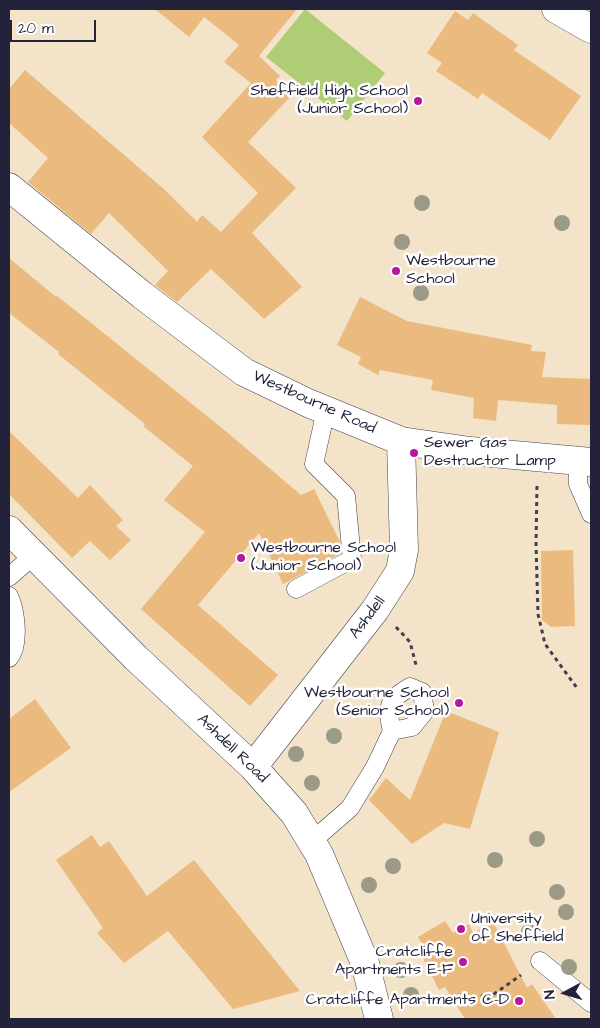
<!DOCTYPE html>
<style>
body{margin:0}
#map{position:relative;width:600px;height:1028px;overflow:hidden;background:#f3e3c9;font-family:"Architects Daughter",sans-serif}
canvas{display:block}
.frame{position:absolute;inset:0;border:10px solid #22223b;pointer-events:none}
.north{position:absolute;left:540px;top:968px;width:50px;height:50px;-webkit-text-stroke:4px #fff;paint-order:stroke;rotate:264deg;font-size:14px;font-weight:700;line-height:20px;text-align:center;color:#22223b}
.north::after{content:'';display:block;margin:auto;width:18px;height:22px;background:#22223b;clip-path:polygon(50% 0,100% 100%,50% 72%,0 100%)}
.scale{position:absolute;left:10px;top:20px;width:86px;height:22px;box-sizing:border-box;border:2px solid #22223b;border-top:0;padding-left:6px;font-size:15px;line-height:18px;white-space:nowrap;color:#22223b;-webkit-text-stroke:4px #fff;paint-order:stroke}
</style>
<div id="map">
<canvas width="600" height="1028"></canvas>
<div class="frame"></div>
<div class="north">N</div>
<div class="scale">20 m</div>
</div>
<script>
const context = document.querySelector('canvas').getContext('2d');
context.lineJoin = 'round';
function paint(path, color) {
  context.fillStyle = color;
  context.fill(path, 'evenodd');
}
function strokePath(path, color, width, dash) {
  context.strokeStyle = color;
  context.lineWidth = width;
  context.lineCap = dash ? 'butt' : 'round';
  context.setLineDash(dash || []);
  context.stroke(path);
}
function label(font, color, halo, rows, align = 'center') {
  context.font = font + ' "Architects Daughter",sans-serif';
  context.lineWidth = 5;
  context.setLineDash([]);
  context.textBaseline = 'middle';
  context.strokeStyle = halo;
  context.fillStyle = color;
  for (const [text, x, y, turn = 0] of rows) {
    context.save();
    context.translate(x, y);
    context.rotate((+turn || 0) * Math.PI / 180);
    context.textAlign = isNaN(turn) ? turn : align;
    if (halo) context.strokeText(text, 0, 0);
    context.fillText(text, 0, 0);
    context.restore();
  }
}
paint(new Path2D(`
 M 305,9 L 385,73 L 347,121 L 266,57 Z`), '#aecd74');
paint(new Path2D(`
 M 155,9 L 297,9 L 259,56 L 280,76 L 276,80 L 288,92 L 286,94 L 289,98 L 248,142 L 296,188 L 252,233 L 302,287 L 264,319 L 211,269 L 177,302 L 155,285 L 168,271 L 109,213 L 91,234 L 28,182 L 48,158 L 9,123 L 9,89 L 25,70 L 165,190 L 197,222 L 202,215 L 221,232 L 258,193 L 202,137 L 251,83 L 224,62 L 239,45 L 204,17 L 189,37 Z
 M 455,11 L 468,20 L 473,13 L 518,45 L 514,50 L 581,96 L 550,140 L 482,93 L 478,99 L 436,71 L 442,63 L 427,53 Z
 M 9,258 L 56,297 L 57,296 L 85,318 L 228,433 L 301,495 L 314,489 L 340,542 L 341,553 L 283,584 L 259,533 L 198,605 L 278,675 L 250,706 L 141,609 L 205,532 L 164,500 L 193,466 L 143,426 L 145,424 L 58,354 L 59,352 L 9,313 Z
 M 360,297 L 407,321 L 532,345 L 531,351 L 546,352 L 542,377 L 591,379 L 591,425 L 557,424 L 557,405 L 498,400 L 496,421 L 473,418 L 474,398 L 431,390 L 433,380 L 380,370 L 378,375 L 358,364 L 361,357 L 337,345 Z
 M 9,431 L 78,498 L 90,485 L 123,520 L 116,526 L 131,540 L 110,560 L 90,541 L 72,558 L 9,494 Z
 M 573,550 L 575,626 L 551,627 L 542,620 L 541,551 Z
 M 35,699 L 71,748 L 9,792 L 9,719 Z
 M 446,711 L 499,732 L 470,829 L 444,823 L 412,844 L 369,800 L 386,778 L 410,800 Z
 M 92,835 L 100,847 L 109,841 L 147,896 L 194,860 L 300,991 L 233,1009 L 168,931 L 124,963 L 97,933 L 103,928 L 56,860 Z
 M 445,921 L 453,933 L 469,924 L 473,933 L 493,922 L 527,988 L 532,984 L 556,1019 L 465,1019 L 445,987 L 439,990 L 421,954 L 426,951 L 418,937 Z`), '#ebba7f');
const service = new Path2D(`
 M 578,461 L 578,484 L 591,514
 M 9,577 L 34,555
 M 296,589 L 352,559 L 346,496 L 314,464 L 326,410
 M 9,596 C 16,611 20,645 9,658
 M 311,842 L 350,808 L 375,767 L 392,731 L 412,727 L 425,711 L 422,692 L 410,687 C 388,700 386,706 392,731
 M 540,961 L 591,1003`);
const minor = new Path2D(`
 M 556,9 L 591,29
 M 9,187 L 142,295 L 244,372 L 308,403 L 401,441 L 470,451 L 591,462
 M 9,530 L 136,658 L 253,767 L 294,813 L 319,854 L 365,963 L 379,1019
 M 253,767 L 375,610 L 400,571 L 404,550 L 401,441`);
strokePath(service, '#413f50', 19);
strokePath(minor, '#413f50', 29);
strokePath(new Path2D(`
 M 537,486 L 536,544 L 538,614 L 545,644 L 577,688
 M 396,627 L 410,642 L 416,665
 M 481,995 L 493,1003
 M 487,999 L 521,975`), '#413f50', 3, [4, 4]);
strokePath(service, '#fff', 18);
strokePath(minor, '#fff', 28);
context.fillStyle = '#9b9a86';
for (const [x, y] of [
 [422,203],
 [562,223],
 [402,242],
 [421,293],
 [334,736],
 [296,754],
 [312,783],
 [537,839],
 [495,860],
 [393,866],
 [369,885],
 [557,892],
 [566,912],
 [529,932],
 [569,967],
 [401,970],
 [411,995]
]) {
  context.beginPath();
  context.arc(x, y, 8, 0, 2 * Math.PI);
  context.fill();
}
for (const [x, y, r, color] of [
 [418,101,5,"#b5179e"],
 [396,271,5,"#b5179e"],
 [414,453,5,"#b5179e"],
 [241,558,5,"#b5179e"],
 [459,703,5,"#b5179e"],
 [461,929,5,"#b5179e"],
 [463,962,5,"#b5179e"],
 [519,1001,5,"#b5179e"]
]) {
  const dot = new Path2D();
  dot.arc(x, y, r, 0, 2 * Math.PI);
  context.fillStyle = color;
  context.fill(dot);
  strokePath(dot, '#fff', 2);
}
label('16px', '#22223b', '#fff', [
 ["Sheffield High School",408,92],
 ["(Junior School)",408,110],
 ["Westbourne",406,262,"left"],
 ["School",406,280,"left"],
 ["Sewer Gas",424,444,"left"],
 ["Destructor Lamp",424,462,"left"],
 ["Westbourne School",251,549,"left"],
 ["(Junior School)",251,567,"left"],
 ["Westbourne School",449,694],
 ["(Senior School)",449,712],
 ["University",471,920,"left"],
 ["of Sheffield",471,938,"left"],
 ["Cratcliffe",453,953],
 ["Apartments E-F",453,971],
 ["Cratcliffe Apartments C-D",509,1001]
], 'right');
label('16px', '#22223b', '#fff', [
 ["Westbourne Road",314,403,24],
 ["Ashdell",368,618,-53],
 ["Ashdell Road",232,749,44]
]);
</script>
